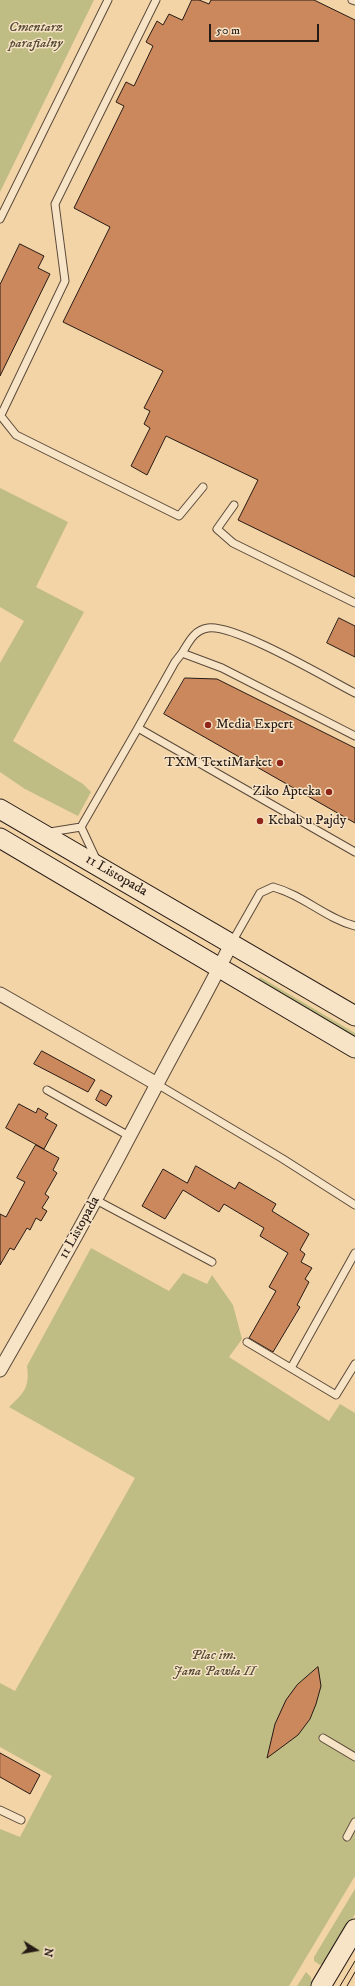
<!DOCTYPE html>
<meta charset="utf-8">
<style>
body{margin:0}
#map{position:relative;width:355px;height:1986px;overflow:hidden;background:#f3d4a6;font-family:"IM FELL DW Pica",serif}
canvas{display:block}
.north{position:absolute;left:16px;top:1930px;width:40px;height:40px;-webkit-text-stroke:3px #f7e3c5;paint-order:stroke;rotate:101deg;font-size:11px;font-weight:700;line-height:16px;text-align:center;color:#271b16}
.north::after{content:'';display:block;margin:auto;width:14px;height:18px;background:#271b16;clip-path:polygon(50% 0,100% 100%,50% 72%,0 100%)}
.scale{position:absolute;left:209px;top:24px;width:110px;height:18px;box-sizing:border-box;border:2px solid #271b16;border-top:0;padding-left:5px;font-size:12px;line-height:14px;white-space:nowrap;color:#271b16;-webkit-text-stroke:3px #f7e3c5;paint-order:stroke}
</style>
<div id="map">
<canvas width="355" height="1986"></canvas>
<div class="north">N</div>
<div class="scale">50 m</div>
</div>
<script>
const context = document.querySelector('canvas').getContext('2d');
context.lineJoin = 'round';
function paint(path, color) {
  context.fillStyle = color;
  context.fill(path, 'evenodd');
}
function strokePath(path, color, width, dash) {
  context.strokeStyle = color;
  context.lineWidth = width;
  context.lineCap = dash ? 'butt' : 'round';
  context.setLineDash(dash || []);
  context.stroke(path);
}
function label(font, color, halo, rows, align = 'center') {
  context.font = font + ' "IM FELL DW Pica",serif';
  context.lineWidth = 3;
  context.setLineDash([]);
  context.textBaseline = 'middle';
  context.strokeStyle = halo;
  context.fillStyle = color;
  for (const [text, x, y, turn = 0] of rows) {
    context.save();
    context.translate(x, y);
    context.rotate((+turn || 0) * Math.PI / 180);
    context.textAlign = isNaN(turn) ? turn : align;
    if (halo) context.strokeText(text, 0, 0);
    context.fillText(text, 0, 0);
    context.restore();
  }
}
paint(new Path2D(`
 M 0,0 L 94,0 L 0,192 Z
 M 0,488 L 68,522 L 36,587 L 84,612 L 13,741 L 83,784 L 91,792 L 78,816 L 25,789 L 0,772 L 0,663 L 24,621 L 0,607 Z
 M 260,977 L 355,1033 L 355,1040 L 257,982 Z
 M 91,1248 L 169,1291 L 183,1273 L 207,1284 L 212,1275 L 233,1305 L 242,1339 L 229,1357 L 329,1421 L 340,1404 L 355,1413 L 355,1876 L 289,1986 L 0,1986 L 0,1829 L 20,1837 L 52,1776 L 0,1747 L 0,1683 L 15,1691 L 135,1478 L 9,1407 C 24,1393 30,1387 27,1366 Z
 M 355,1889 L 355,1914 L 327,1962 L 320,1965 L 314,1961 L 314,1957 Z
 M 306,1972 L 311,1977 L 312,1986 L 297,1986 Z`), '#bfbc84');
const building = new Path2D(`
 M 192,0 L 199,0 L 209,4 L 211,0 L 314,0 L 355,20 L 355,577 L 238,520 L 258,480 L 166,436 L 147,475 L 131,466 L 150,428 L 144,424 L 150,411 L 144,408 L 163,371 L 63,322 L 110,227 L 74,208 L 124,106 L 116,102 L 126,82 L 134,86 L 153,46 L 146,42 L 157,21 L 163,25 L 169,14 L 182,20 Z
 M 20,244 L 44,256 L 38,268 L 50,274 L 0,376 L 0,285 Z
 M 339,618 L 355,626 L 355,657 L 327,643 Z
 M 185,678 L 217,679 L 355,748 L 355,823 L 164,714 Z
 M 42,1051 L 95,1080 L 88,1092 L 34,1064 Z
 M 101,1090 L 112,1096 L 106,1106 L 96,1100 Z
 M 19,1104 L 36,1113 L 38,1108 L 48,1114 L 45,1118 L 57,1125 L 44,1149 L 6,1128 Z
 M 36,1145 L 59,1158 L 53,1170 L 57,1173 L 45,1194 L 49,1197 L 42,1208 L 47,1211 L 41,1221 L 36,1218 L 30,1230 L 27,1228 L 14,1250 L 10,1248 L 0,1265 L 0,1214 L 6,1217 L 25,1182 L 17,1178 Z
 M 196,1166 L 235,1189 L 239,1182 L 276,1204 L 272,1211 L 309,1234 L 300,1250 L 305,1254 L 301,1262 L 312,1268 L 305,1279 L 309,1282 L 297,1305 L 300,1307 L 273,1352 L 249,1338 L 276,1291 L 269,1287 L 288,1253 L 260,1236 L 264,1228 L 224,1204 L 219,1212 L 183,1190 L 165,1219 L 142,1206 L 163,1169 L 187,1183 Z
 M 318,1667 L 321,1686 L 316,1704 L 310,1719 L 298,1735 L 267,1758 L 275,1724 L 286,1700 L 297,1685 Z
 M 0,1753 L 40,1775 L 30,1794 L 0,1777 Z`);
paint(building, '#cb885d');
strokePath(building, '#271b16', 1);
const lane = new Path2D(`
 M 352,0 L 355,1
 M 0,219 L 108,0
 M 0,415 L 16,435 L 179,516 L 203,487
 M 1,415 L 65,281 L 55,204 L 156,0
 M 234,505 L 217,529 L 233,543 L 355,603
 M 182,653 C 189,642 194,630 208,628 C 235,624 326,678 355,693
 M 355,736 L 222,668 L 182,653 L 175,662 L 138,728 L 355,852
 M 81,827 L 96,859
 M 50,832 L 81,827 L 138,728
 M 231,944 L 260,893 L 273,887 C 303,895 325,918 355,926
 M 157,1084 L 283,1159 L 355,1205
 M 47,1090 L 129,1136
 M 96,1200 L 212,1262
 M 247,1342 L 336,1395 L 355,1364
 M 291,1368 L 355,1253
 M 323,1738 L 355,1757
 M 0,1810 L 21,1820
 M 347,1837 L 355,1822`);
const street = new Path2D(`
 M 0,994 L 157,1084
 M 0,1370 C 54,1277 106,1182 156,1086 C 181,1038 208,992 231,944`);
const secondary = new Path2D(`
 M 0,809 L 355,1016
 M 0,838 L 355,1048
 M 321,1986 L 355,1929`);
strokePath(lane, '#5a493a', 9);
strokePath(street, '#5a493a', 15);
strokePath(secondary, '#271b16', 21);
strokePath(lane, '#f7e3c5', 7);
strokePath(street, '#f7e3c5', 13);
strokePath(secondary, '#f7e3c5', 19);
strokePath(new Path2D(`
 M 340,1986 L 355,1961
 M 347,1986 L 355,1972`), '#271b16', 1);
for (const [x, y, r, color] of [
 [208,725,4,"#8f2418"],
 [280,763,4,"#8f2418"],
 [329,792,4,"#8f2418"],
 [260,821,4,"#8f2418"]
]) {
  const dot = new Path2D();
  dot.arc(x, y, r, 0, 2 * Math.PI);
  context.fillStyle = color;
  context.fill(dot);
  strokePath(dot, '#f7e3c5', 1.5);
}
label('italic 14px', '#554b37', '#f7e3c5', [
 ["Cmentarz",36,28],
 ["parafialny",36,44],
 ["Plac im.",214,1656],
 ["Jana Pawła II",214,1672]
]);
label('14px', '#271b16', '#f7e3c5', [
 ["Media Expert",216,725],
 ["TXM TextiMarket",272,763,"right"],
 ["Ziko Apteka",321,792,"right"],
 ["Kebab u Pajdy",268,821]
], 'left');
label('14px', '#271b16', '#f7e3c5', [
 ["11 Listopada",116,876,30],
 ["11 Listopada",80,1228,-61]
]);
</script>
